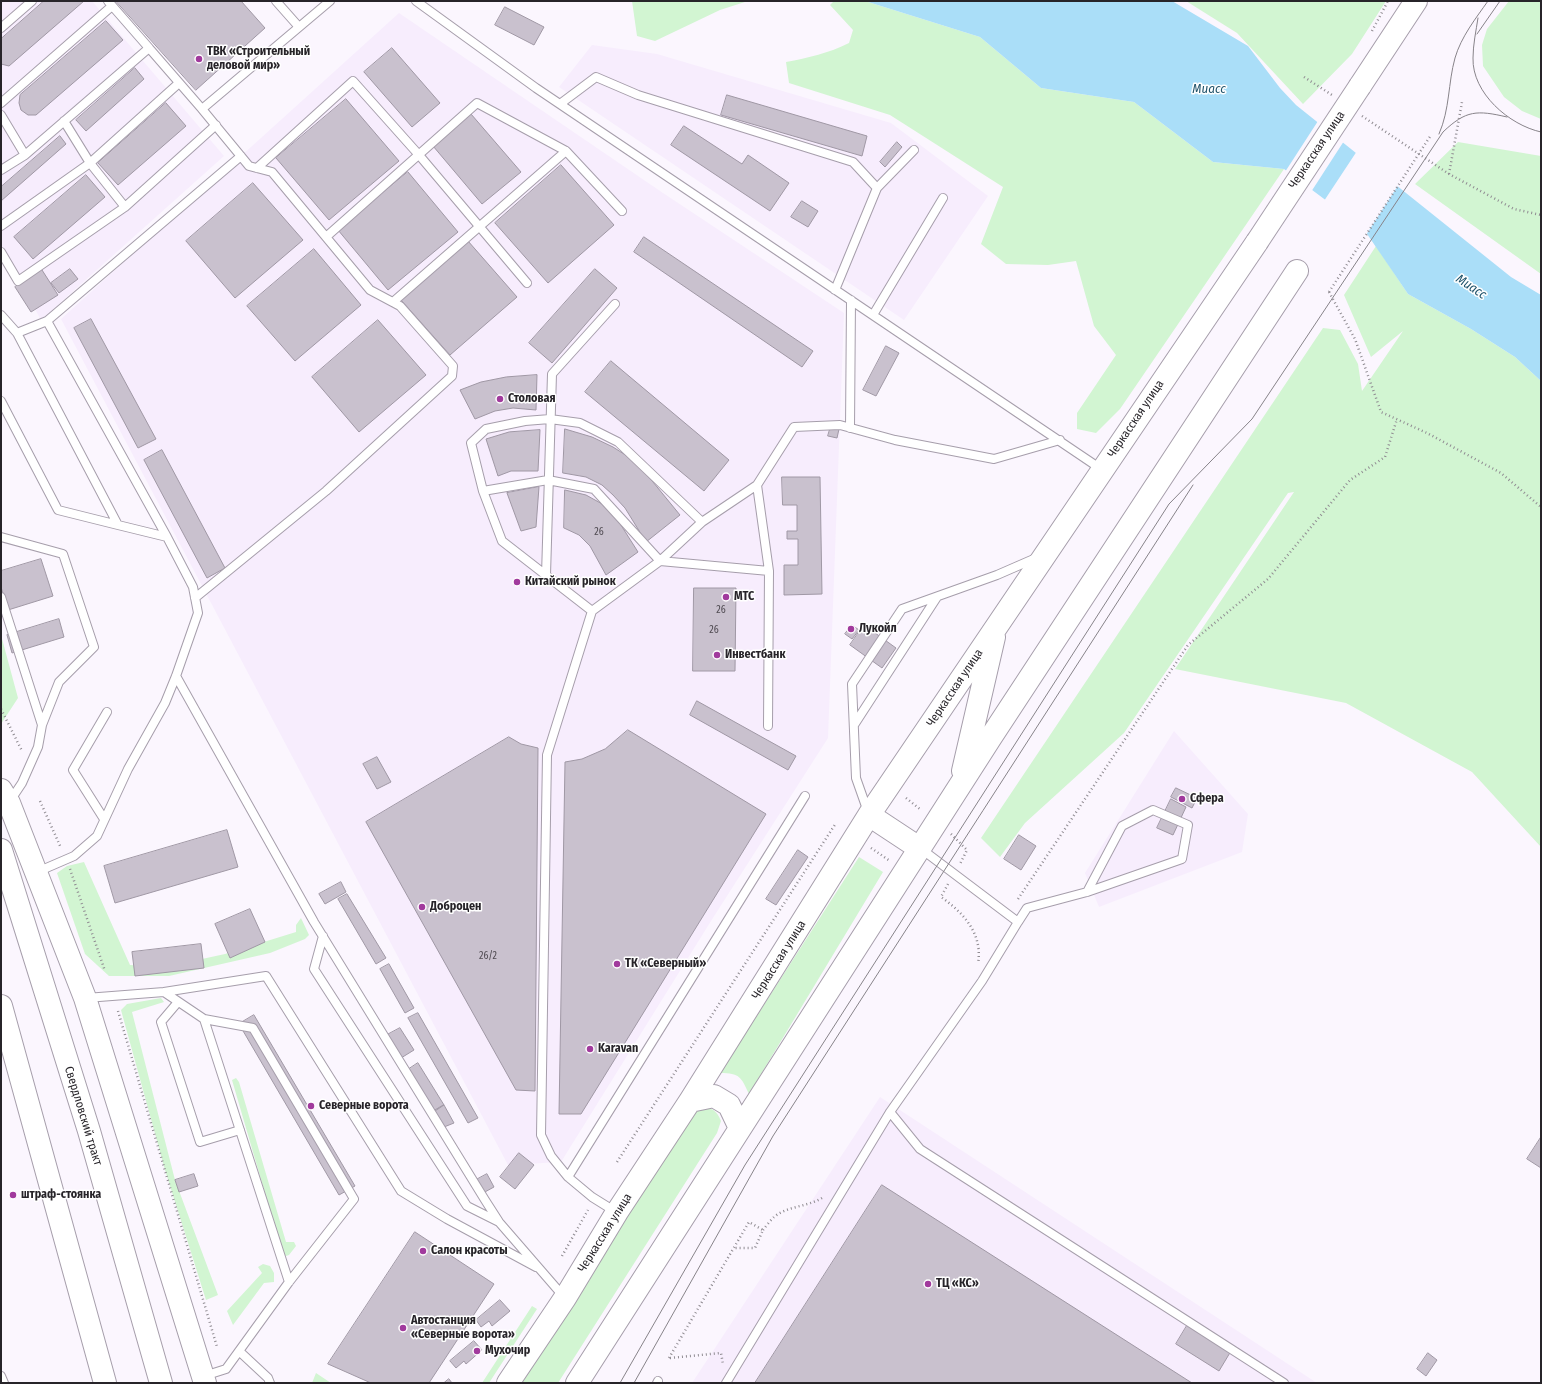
<!DOCTYPE html>
<meta charset="utf-8">
<style>
body{margin:0}
#map{position:relative;width:1542px;height:1384px;overflow:hidden;background:#fbf6fe;font-family:"Fira Sans Condensed",sans-serif}
canvas{display:block}
.frame{position:absolute;inset:0;border:2px solid #272429;pointer-events:none}
</style>
<div id="map">
<canvas width="1542" height="1384"></canvas>
<div class="frame"></div>
</div>
<script>
const context = document.querySelector('canvas').getContext('2d');
context.lineJoin = 'round';
function paint(path, color) {
  context.fillStyle = color;
  context.fill(path, 'evenodd');
}
function strokePath(path, color, width, dash) {
  context.strokeStyle = color;
  context.lineWidth = width;
  context.lineCap = dash ? 'butt' : 'round';
  context.setLineDash(dash || []);
  context.stroke(path);
}
function label(font, color, halo, rows, align = 'center') {
  context.font = font + ' "Fira Sans Condensed",sans-serif';
  context.lineWidth = 3;
  context.setLineDash([]);
  context.textBaseline = 'middle';
  context.strokeStyle = halo;
  context.fillStyle = color;
  for (const [text, x, y, turn = 0] of rows) {
    context.save();
    context.translate(x, y);
    context.rotate((+turn || 0) * Math.PI / 180);
    context.textAlign = isNaN(turn) ? turn : align;
    if (halo) context.strokeText(text, 0, 0);
    context.fillText(text, 0, 0);
    context.restore();
  }
}
paint(new Path2D(`
 M 1,1 L 92,1 L 224,156 L 41,320 L 1,247 Z
 M 399,13 L 663,193 L 844,313 L 828,738 L 711,921 L 561,1162 L 508,1165 L 61,319 Z
 M 592,45 L 657,54 L 891,123 L 988,196 L 904,320 L 559,87 Z
 M 1174,731 L 1248,814 L 1242,852 L 1099,907 L 1085,873 Z
 M 880,1097 L 1317,1383 L 692,1383 Z`), '#f7edfd');
paint(new Path2D(`
 M 632,1 L 748,1 L 720,10 L 655,41 L 637,36 Z
 M 834,1 L 865,1 L 980,37 L 1041,88 L 1134,102 L 1213,162 L 1284,169 L 1120,409 L 1096,433 L 1077,429 L 1077,413 L 1116,355 L 1094,326 L 1076,261 L 1048,265 L 1006,264 L 981,244 L 1003,187 L 890,115 L 789,83 L 786,62 C 808,58 829,53 849,43 L 853,30 L 830,5 Z
 M 1186,1 L 1386,1 L 1352,54 L 1303,104 L 1237,33 Z
 M 1509,1 L 1541,1 L 1541,119 L 1522,111 L 1504,97 L 1483,66 L 1482,45 L 1487,29 Z
 M 1458,142 L 1541,156 L 1541,274 L 1415,184 Z
 M 1376,246 L 1408,294 L 1471,329 L 1515,357 L 1541,381 L 1541,847 L 1472,772 L 1346,703 L 1175,669 L 1294,492 L 1288,493 L 1124,733 L 1025,823 L 1000,857 L 981,838 L 1323,328 L 1340,330 L 1358,364 L 1362,391 L 1403,331 L 1371,357 L 1344,295 Z
 M 1,635 L 18,698 L 1,724 Z
 M 859,857 L 883,872 L 749,1094 C 741,1077 740,1073 720,1073 Z
 M 84,862 L 130,965 L 165,967 L 225,954 L 296,932 L 296,925 L 301,918 L 309,935 L 305,939 L 270,953 L 169,976 L 109,976 L 85,954 L 57,873 L 67,866 Z
 M 161,998 L 164,1002 L 132,1012 L 175,1180 L 218,1295 L 206,1300 L 165,1170 L 121,1010 L 127,1004 Z
 M 236,1078 L 239,1082 L 286,1242 L 294,1242 L 296,1246 L 289,1255 L 286,1256 L 283,1255 L 232,1080 Z
 M 701,1107 C 712,1107 717,1111 721,1121 L 717,1133 L 558,1383 L 522,1383 L 694,1112 Z
 M 263,1264 L 270,1266 L 274,1273 L 274,1282 L 264,1283 L 233,1325 L 227,1311 L 262,1273 L 258,1267 Z
 M 532,1306 L 537,1309 L 489,1383 L 482,1383 Z
 M 316,1373 L 331,1383 L 312,1383 Z`), '#d2f5d2');
paint(new Path2D(`
 M 865,1 L 1172,1 L 1248,46 L 1280,88 L 1296,105 L 1511,277 L 1541,295 L 1541,381 L 1515,357 L 1471,329 L 1408,294 L 1363,228 L 1284,169 L 1213,162 L 1134,102 L 1041,88 L 980,37 Z`), '#aadef8');
paint(new Path2D(`
 M 1318,121 L 1344,141 L 1311,192 L 1285,172 Z
 M 1357,151 L 1399,184 L 1366,235 L 1362,229 L 1324,201 Z`), '#fbf6fe');
const building = new Path2D(`
 M 44,1 L 84,1 L 9,66 L 1,64 L 1,39 Z
 M 116,1 L 241,1 L 265,28 L 196,90 Z
 M 505,7 L 544,27 L 534,45 L 495,25 Z
 M 106,21 L 123,40 L 36,115 L 28,115 L 21,110 L 19,103 L 20,95 Z
 M 392,48 L 440,103 L 412,127 L 364,72 Z
 M 135,68 L 144,79 L 86,131 L 76,120 Z
 M 727,95 L 867,136 L 862,156 L 721,115 Z
 M 346,99 L 399,161 L 329,220 L 276,158 Z
 M 166,103 L 186,126 L 118,185 L 98,163 Z
 M 471,114 L 521,172 L 482,204 L 433,146 Z
 M 684,126 L 742,164 L 748,155 L 789,183 L 770,211 L 671,145 Z
 M 60,136 L 66,144 L 1,201 L 1,187 Z
 M 897,142 L 902,147 L 885,167 L 880,162 Z
 M 561,165 L 614,225 L 548,283 L 495,223 Z
 M 408,172 L 458,232 L 388,290 L 338,230 Z
 M 86,175 L 105,197 L 33,259 L 14,237 Z
 M 253,183 L 303,240 L 235,298 L 186,241 Z
 M 802,201 L 818,211 L 808,227 L 791,217 Z
 M 644,237 L 813,351 L 802,367 L 634,252 Z
 M 468,241 L 517,297 L 450,355 L 401,300 Z
 M 314,249 L 361,305 L 295,361 L 247,306 Z
 M 70,269 L 78,279 L 59,293 L 51,283 Z
 M 595,269 L 617,288 L 552,363 L 529,343 Z
 M 42,270 L 58,295 L 31,312 L 15,287 Z
 M 91,319 L 156,439 L 138,448 L 74,328 Z
 M 378,320 L 426,375 L 359,432 L 312,377 Z
 M 886,346 L 899,353 L 876,396 L 863,390 Z
 M 611,361 L 729,460 L 704,491 L 585,392 Z
 M 537,375 L 536,410 L 513,408 L 495,411 L 475,419 L 460,390 L 481,382 L 506,377 Z
 M 831,426 L 839,429 L 837,438 L 828,436 Z
 M 565,429 L 592,437 L 613,447 L 627,456 L 644,471 L 680,515 L 646,542 L 625,508 L 613,495 L 602,485 L 586,477 L 563,473 Z
 M 540,430 L 538,471 L 511,471 L 498,476 L 486,439 L 509,432 Z
 M 162,450 L 225,568 L 207,578 L 144,460 Z
 M 782,477 L 820,477 L 822,594 L 784,595 L 784,565 L 798,565 L 798,539 L 787,539 L 787,531 L 797,531 L 797,505 L 783,505 Z
 M 539,487 L 536,527 L 521,531 L 507,493 Z
 M 565,490 L 586,495 L 604,505 L 619,522 L 638,552 L 606,575 L 590,546 L 579,535 L 564,528 Z
 M 41,559 L 53,596 L 8,610 L 1,587 L 1,571 Z
 M 694,588 L 736,588 L 735,671 L 693,671 Z
 M 59,619 L 64,637 L 12,653 L 7,635 Z
 M 852,625 L 859,630 L 852,639 L 845,634 Z
 M 864,625 L 896,648 L 882,668 L 850,645 Z
 M 697,701 L 796,756 L 788,770 L 690,715 Z
 M 628,730 L 766,814 L 581,1114 L 559,1114 L 565,762 L 582,759 L 605,749 Z
 M 509,737 L 521,744 L 538,748 L 535,1091 L 516,1090 L 366,822 Z
 M 377,757 L 391,782 L 377,789 L 363,764 Z
 M 1176,788 L 1197,798 L 1192,808 L 1171,797 Z
 M 1171,799 L 1186,807 L 1173,835 L 1157,828 Z
 M 227,830 L 238,867 L 115,903 L 104,866 Z
 M 1019,835 L 1036,846 L 1021,870 L 1004,859 Z
 M 798,850 L 808,857 L 776,905 L 766,899 Z
 M 341,882 L 346,892 L 325,904 L 319,894 Z
 M 347,894 L 386,958 L 376,964 L 338,899 Z
 M 250,909 L 265,942 L 230,958 L 215,924 Z
 M 201,944 L 204,968 L 135,976 L 132,952 Z
 M 389,964 L 414,1008 L 405,1013 L 380,969 Z
 M 418,1013 L 478,1118 L 468,1123 L 408,1018 Z
 M 254,1015 L 355,1186 L 339,1195 L 239,1024 Z
 M 400,1028 L 414,1050 L 401,1058 L 387,1035 Z
 M 418,1063 L 444,1105 L 432,1113 L 406,1071 Z
 M 444,1105 L 454,1123 L 444,1127 L 434,1111 Z
 M 1541,1137 L 1541,1168 L 1527,1159 Z
 M 519,1153 L 534,1165 L 515,1189 L 500,1177 Z
 M 194,1174 L 198,1186 L 179,1192 L 175,1180 Z
 M 487,1174 L 494,1187 L 483,1193 L 476,1180 Z
 M 882,1185 L 1192,1383 L 755,1383 Z
 M 415,1232 L 494,1284 L 429,1383 L 371,1383 L 328,1364 Z
 M 500,1300 L 510,1311 L 492,1326 L 489,1321 L 481,1327 L 476,1320 Z
 M 1188,1324 L 1231,1351 L 1219,1371 L 1176,1344 Z
 M 474,1341 L 482,1350 L 466,1364 L 464,1361 L 456,1368 L 450,1361 Z
 M 1428,1353 L 1437,1360 L 1426,1376 L 1417,1369 Z
 M 449,1379 L 452,1383 L 444,1383 Z`);
paint(building, '#c9c1ce');
strokePath(building, '#a098a5', 1);
const lane = new Path2D(`
 M 108,1 L 149,48
 M 276,1 L 299,27
 M 416,1 L 536,88 L 1101,469
 M 1,28 L 32,1
 M 1,103 L 112,6
 M 560,104 L 596,77 L 638,95 L 853,162 L 877,188
 M 1,115 L 25,155
 M 64,121 L 90,163 L 125,207 L 216,125
 M 257,168 L 353,81 L 419,155 L 527,283
 M 1,170 L 25,155 L 149,48 L 202,109 L 330,1
 M 1,226 L 90,163 L 179,83
 M 326,237 L 477,103 L 566,151
 M 1,252 L 18,281 L 125,207
 M 835,290 L 877,188 L 914,150
 M 393,302 L 566,151 L 622,211
 M 1,315 L 17,333 L 118,525 L 58,510 L 1,401
 M 873,315 L 943,198
 M 47,321 L 241,156
 M 17,333 L 47,321 L 167,537
 M 850,428 L 851,300
 M 483,491 L 548,480 L 594,489 L 660,561 L 769,571
 M 1,537 L 63,554 L 94,647 L 59,682 L 42,725 L 38,747 L 22,783 L 10,801
 M 546,575 L 552,374 L 615,304
 M 1,597 L 42,725
 M 195,598 L 326,491 L 452,376 L 453,366 L 400,306 L 370,290 L 272,172 L 249,166 L 202,109
 M 592,611 L 502,541 L 483,491 L 471,443 L 486,429 L 525,421 L 550,419 L 580,423 L 618,442 L 702,522
 M 176,676 L 314,922 L 485,1200 L 499,1222 L 564,1297
 M 854,725 L 937,597
 M 768,726 L 769,571 L 757,485 L 794,427 L 840,425 L 895,440 L 994,459 L 1060,440
 M 868,812 L 856,778 L 852,684 L 902,609 L 997,575 L 1036,558
 M 104,819 L 73,770 L 107,712
 M 37,872 L 74,856 L 97,836 L 128,769 L 165,703 L 176,676 L 198,613 L 193,587 L 167,537 L 118,525
 M 1018,922 L 1027,908 L 1087,892 L 1182,859 L 1188,825 L 1153,810 L 1122,826 L 1087,892
 M 323,936 L 314,969 L 467,1206 L 499,1222
 M 164,992 L 266,976 L 401,1191 L 447,1219 L 536,1267
 M 86,998 L 164,992 L 204,1019 L 253,1028 L 354,1199 L 289,1282 L 226,1369 L 204,1376
 M 178,1002 L 161,1022 L 200,1142 L 240,1130
 M 204,1019 L 289,1282
 M 890,1112 L 920,1149 L 1284,1383
 M 568,1177 L 551,1156 L 541,1135 L 547,755 L 592,611 L 660,561 L 702,522 L 757,485
 M 616,1212 L 592,1197 L 568,1177 L 805,796
 M 239,1351 L 268,1378 L 270,1383
 M 1,1376 L 4,1383
 M 657,1383 L 658,1381
 M 726,1383 L 890,1112 L 982,981 L 1018,922 L 920,848`);
const primary = new Path2D(`
 M 1360,86 L 1416,1
 M 963,771 L 994,637
 M 1,790 L 9,803 L 85,998 L 205,1383
 M 869,815 L 919,848
 M 1,850 L 89,1131 L 161,1383
 M 1,1006 L 105,1383
 M 690,1101 L 714,1096 L 729,1105 L 740,1128
 M 508,1383 L 565,1298 L 617,1212 L 690,1101 L 869,815 L 1257,242
 M 577,1383 L 991,737 L 1297,271`);
strokePath(lane, '#a69eab', 10);
strokePath(primary, '#a69eab', 24);
strokePath(new Path2D(`
 M 1372,31 L 1388,1
 M 1304,77 L 1332,95
 M 1362,116 L 1449,174 L 1514,209 L 1541,215
 M 1449,174 L 1462,102
 M 1329,292 L 1355,339 L 1381,412 L 1427,433 L 1501,473 L 1541,507
 M 1,709 L 22,751
 M 906,798 L 921,810
 M 40,801 L 61,848
 M 951,834 L 967,850 L 960,864
 M 871,848 L 890,861
 M 70,869 L 105,971
 M 948,884 L 941,897 C 964,913 983,934 978,964
 M 1018,899 L 1188,645 L 1268,579 L 1350,480 L 1385,457 L 1397,419
 M 118,1011 L 217,1347
 M 617,1162 L 836,823
 M 763,1230 C 766,1226 770,1221 774,1217 C 787,1206 807,1207 822,1198
 M 562,1256 L 588,1210
 M 669,1358 L 749,1222 L 763,1230 L 755,1248 L 733,1248
 M 670,1358 L 721,1353 L 723,1364`), '#908c92', 2.5, [1, 3]);
strokePath(lane, '#fff', 8);
strokePath(primary, '#fff', 22);
strokePath(new Path2D(`
 M 1478,18 C 1476,31 1473,45 1473,58 C 1472,93 1509,125 1541,132
 M 1477,34 L 1500,1
 M 1439,134 C 1450,109 1448,83 1455,58 C 1461,37 1476,18 1488,1
 M 620,1383 L 745,1165 L 1169,504 L 1252,419 L 1443,132 C 1466,110 1477,110 1507,117
 M 634,1383 L 773,1136 L 1193,485`), '#878389', 1);
const primaryBridge = new Path2D(`
 M 1257,242 L 1360,86`);
strokePath(primaryBridge, '#a69eab', 24, []);
strokePath(new Path2D(`
 M 1329,292 L 1431,135`), '#908c92', 2.5, [1, 3]);
strokePath(primaryBridge, '#fff', 22);
for (const [x, y, r, color] of [
 [199,59,4,"#a13a9d"],
 [500,399,4,"#a13a9d"],
 [517,582,4,"#a13a9d"],
 [726,597,4,"#a13a9d"],
 [851,629,4,"#a13a9d"],
 [717,655,4,"#a13a9d"],
 [1182,799,4,"#a13a9d"],
 [422,907,4,"#a13a9d"],
 [617,964,4,"#a13a9d"],
 [590,1049,4,"#a13a9d"],
 [311,1106,4,"#a13a9d"],
 [13,1195,4,"#a13a9d"],
 [423,1251,4,"#a13a9d"],
 [928,1284,4,"#a13a9d"],
 [403,1328,4,"#a13a9d"],
 [477,1351,4,"#a13a9d"]
]) {
  const dot = new Path2D();
  dot.arc(x, y, r, 0, 2 * Math.PI);
  context.fillStyle = color;
  context.fill(dot);
  strokePath(dot, '#fff', 1.5);
}
label('10px', '#504b52', null, [
 ["26",599,532],
 ["26",721,610],
 ["26",714,630],
 ["26/2",488,956]
]);
label('bold 12px', '#272429', '#fff', [
 ["ТВК «Строительный",207,52],
 ["деловой мир»",207,66],
 ["Столовая",508,399],
 ["Китайский рынок",525,582],
 ["МТС",734,597],
 ["Лукойл",859,629],
 ["Инвестбанк",725,655],
 ["Сфера",1190,799],
 ["Доброцен",430,907],
 ["ТК «Северный»",625,964],
 ["Karavan",598,1049],
 ["Северные ворота",319,1106],
 ["штраф-стоянка",21,1195],
 ["Салон красоты",431,1251],
 ["ТЦ «КС»",936,1284],
 ["Автостанция",411,1321],
 ["«Северные ворота»",411,1335],
 ["Мухочир",485,1351]
], 'left');
label('12px', '#272429', '#fff', [
 ["Черкасская улица",1317,150,-56],
 ["Черкасская улица",1136,419,-56],
 ["Черкасская улица",955,688,-56],
 ["Черкасская улица",779,960,-58],
 ["Свердловский тракт",83,1116,73],
 ["Черкасская улица",605,1233,-58]
]);
label('italic 13px', '#20536b', '#fff', [
 ["Миасс",1209,89],
 ["Миасс",1471,287,34]
]);
</script>
